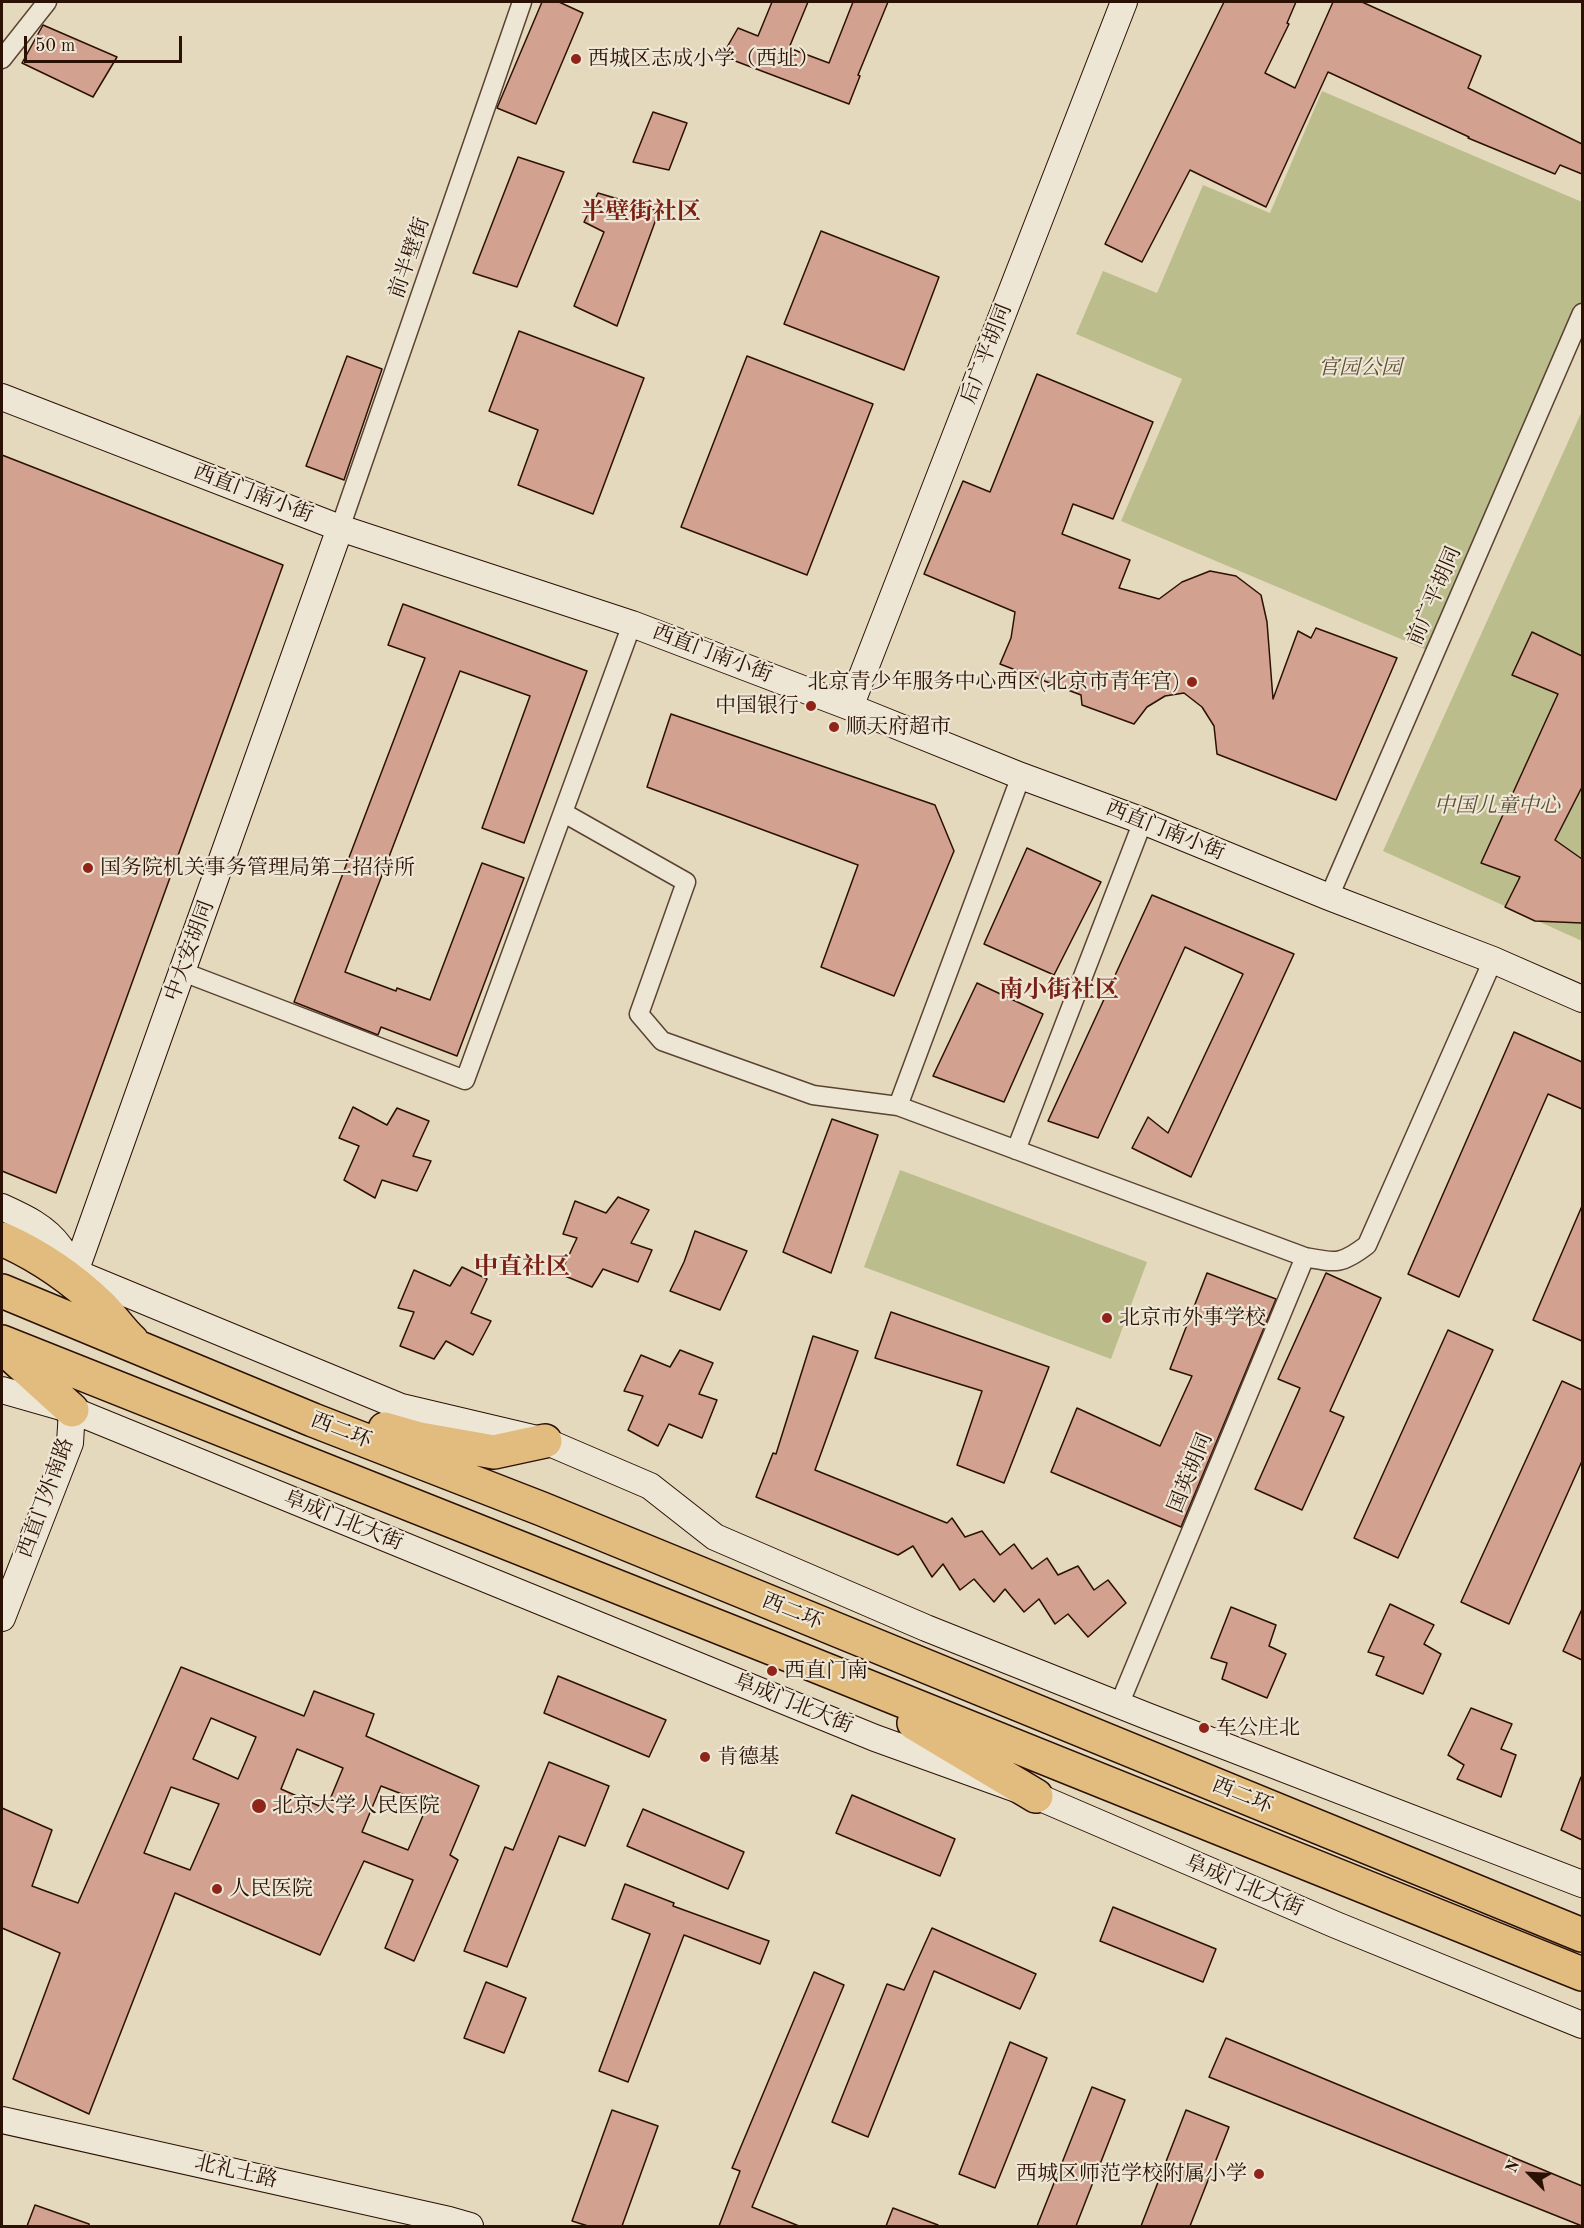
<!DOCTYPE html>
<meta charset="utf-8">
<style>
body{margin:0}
#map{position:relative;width:1584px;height:2228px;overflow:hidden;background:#e5d9bd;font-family:"Old Standard TT",serif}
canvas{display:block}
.frame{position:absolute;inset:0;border:3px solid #2b1104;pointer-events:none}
.north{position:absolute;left:1500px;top:2144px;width:60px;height:60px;-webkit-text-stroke:4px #eee6d4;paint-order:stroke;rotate:294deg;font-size:16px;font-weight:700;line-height:24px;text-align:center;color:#2b1104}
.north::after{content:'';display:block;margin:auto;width:21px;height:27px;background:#2b1104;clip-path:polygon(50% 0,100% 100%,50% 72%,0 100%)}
.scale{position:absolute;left:24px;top:36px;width:158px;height:27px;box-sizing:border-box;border:3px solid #2b1104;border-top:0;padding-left:8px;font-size:18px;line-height:21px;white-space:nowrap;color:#2b1104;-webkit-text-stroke:4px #eee6d4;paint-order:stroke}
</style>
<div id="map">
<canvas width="1584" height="2228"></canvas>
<div class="frame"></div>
<div class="north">N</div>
<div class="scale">50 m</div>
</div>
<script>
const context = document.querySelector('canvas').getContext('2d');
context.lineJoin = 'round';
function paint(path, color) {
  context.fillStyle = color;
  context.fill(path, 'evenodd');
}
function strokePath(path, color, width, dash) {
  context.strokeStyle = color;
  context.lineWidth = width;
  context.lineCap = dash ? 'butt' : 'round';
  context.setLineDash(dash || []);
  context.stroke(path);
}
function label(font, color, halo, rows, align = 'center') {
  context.font = font + ' "Old Standard TT","Noto Serif SC",serif';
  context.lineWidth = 4.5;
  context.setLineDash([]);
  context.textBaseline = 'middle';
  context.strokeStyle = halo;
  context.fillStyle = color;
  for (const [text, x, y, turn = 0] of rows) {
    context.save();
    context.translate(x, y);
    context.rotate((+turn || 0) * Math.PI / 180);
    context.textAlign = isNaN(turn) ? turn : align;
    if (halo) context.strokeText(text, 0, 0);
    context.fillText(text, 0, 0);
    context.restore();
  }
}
paint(new Path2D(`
 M 1322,91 L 1582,202 L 1582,303 L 1434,653 L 1121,521 L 1182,379 L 1076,334 L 1103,271 L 1157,293 L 1203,185 L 1270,213 Z
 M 1582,411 L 1582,941 L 1383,851 Z
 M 900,1170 L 1147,1262 L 1111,1359 L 864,1267 Z`), '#bcbd8c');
const building = new Path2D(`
 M 542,2 L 559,2 L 583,13 L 536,124 L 497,108 Z
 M 772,2 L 808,2 L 789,48 L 829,63 L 853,2 L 888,2 L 858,75 L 860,76 L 849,104 L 722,56 L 738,28 L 758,36 Z
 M 1224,2 L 1296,2 L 1287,23 L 1289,24 L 1265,73 L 1295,88 L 1333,2 L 1362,2 L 1481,56 L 1468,88 L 1582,144 L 1582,174 L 1560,165 L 1555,174 L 1468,138 L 1469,137 L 1328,72 L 1266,207 L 1190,170 L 1142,262 L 1105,244 Z
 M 43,25 L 117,57 L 93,97 L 22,63 Z
 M 653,112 L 687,123 L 669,170 L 633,162 Z
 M 518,157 L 564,172 L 517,287 L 473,273 Z
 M 598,193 L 659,211 L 617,326 L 574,306 L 604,232 L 584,222 Z
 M 821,231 L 939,277 L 904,370 L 784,324 Z
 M 519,331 L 644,378 L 593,514 L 518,485 L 538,430 L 489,411 Z
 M 347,356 L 382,369 L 344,480 L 306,466 Z
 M 747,356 L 873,404 L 807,575 L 681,527 Z
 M 1037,374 L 1153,422 L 1113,519 L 1073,504 L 1062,534 L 1130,560 L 1119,588 L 1159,599 L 1182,582 L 1210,571 L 1236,576 L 1261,595 L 1267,622 L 1273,699 L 1298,631 L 1311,638 L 1316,628 L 1397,658 L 1336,800 L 1217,754 L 1214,726 L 1202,707 L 1184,693 L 1165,696 L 1147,707 L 1134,724 L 1082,705 L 1081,695 L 1000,664 L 1011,638 L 1015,612 L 924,574 L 963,481 L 990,492 Z
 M 2,455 L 283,565 L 56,1193 L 2,1171 Z
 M 403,604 L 587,671 L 524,843 L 482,828 L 530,696 L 460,671 L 345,972 L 396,991 L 397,988 L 430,1000 L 482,863 L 524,878 L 457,1056 L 381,1027 L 378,1035 L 294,1002 L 425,658 L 388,645 Z
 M 1532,632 L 1582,656 L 1582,787 L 1555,840 L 1582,859 L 1582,923 L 1535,921 L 1505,907 L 1520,877 L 1481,863 L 1558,694 L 1512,675 Z
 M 671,714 L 935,805 L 954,851 L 894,996 L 821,967 L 858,865 L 647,787 Z
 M 1027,848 L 1101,882 L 1054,975 L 984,944 Z
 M 1152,895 L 1294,954 L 1191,1177 L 1132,1148 L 1148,1117 L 1168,1133 L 1243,974 L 1185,947 L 1098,1138 L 1048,1121 Z
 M 977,983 L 1043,1014 L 1004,1102 L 933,1076 Z
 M 1514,1032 L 1582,1062 L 1582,1109 L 1548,1094 L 1459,1297 L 1408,1274 Z
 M 353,1107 L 387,1125 L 397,1108 L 429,1121 L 413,1156 L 431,1161 L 417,1191 L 382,1180 L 375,1198 L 344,1180 L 359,1146 L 339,1138 Z
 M 832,1119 L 878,1135 L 831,1273 L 783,1252 Z
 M 618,1197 L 649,1210 L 631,1243 L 652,1250 L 638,1282 L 603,1269 L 592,1287 L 560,1274 L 577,1238 L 563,1234 L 575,1201 L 606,1213 Z
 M 1582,1206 L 1582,1341 L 1533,1320 Z
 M 695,1231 L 747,1251 L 720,1310 L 670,1291 L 684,1262 Z
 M 462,1267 L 487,1279 L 471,1313 L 491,1321 L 473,1355 L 446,1341 L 434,1359 L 400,1346 L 414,1312 L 398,1308 L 414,1270 L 450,1286 Z
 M 1207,1273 L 1276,1299 L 1181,1527 L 1051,1472 L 1077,1408 L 1160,1446 L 1192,1376 L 1170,1369 Z
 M 1326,1273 L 1381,1298 L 1330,1411 L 1344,1417 L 1302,1510 L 1255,1489 L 1300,1388 L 1278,1379 Z
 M 891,1312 L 1049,1367 L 1004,1483 L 957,1465 L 982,1391 L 875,1358 Z
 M 1448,1330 L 1493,1350 L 1398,1558 L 1354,1538 Z
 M 813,1336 L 858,1351 L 815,1470 L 947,1523 L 952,1518 L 965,1537 L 982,1531 L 1000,1555 L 1014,1544 L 1032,1569 L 1047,1558 L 1058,1575 L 1078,1566 L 1094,1590 L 1108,1580 L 1126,1603 L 1088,1637 L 1068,1614 L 1055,1624 L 1039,1599 L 1024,1612 L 1005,1589 L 994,1602 L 974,1579 L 960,1590 L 943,1564 L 932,1577 L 913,1546 L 898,1555 L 756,1497 L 773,1453 L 776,1454 Z
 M 680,1350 L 713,1363 L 699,1394 L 717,1400 L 702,1438 L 669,1424 L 658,1446 L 628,1430 L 643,1396 L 624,1391 L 641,1355 L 670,1367 Z
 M 1562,1381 L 1582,1390 L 1582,1461 L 1509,1624 L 1461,1602 Z
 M 1390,1604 L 1434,1625 L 1424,1644 L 1441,1654 L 1423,1694 L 1376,1675 L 1384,1657 L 1368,1652 Z
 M 1231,1607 L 1276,1625 L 1269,1646 L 1286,1654 L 1267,1698 L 1222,1679 L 1227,1663 L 1211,1658 Z
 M 1582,1609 L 1582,1660 L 1563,1651 Z
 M 181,1667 L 304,1716 L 314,1691 L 374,1714 L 366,1736 L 479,1786 L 450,1855 L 458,1860 L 414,1961 L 385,1948 L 413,1880 L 364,1861 L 320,1955 L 175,1893 L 89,2114 L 13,2079 L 60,1953 L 2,1928 L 2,1808 L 52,1830 L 32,1886 L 78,1903 ZM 211,1718 L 256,1737 L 238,1779 L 193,1759 ZM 297,1749 L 343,1768 L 326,1809 L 281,1789 ZM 381,1786 L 428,1804 L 408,1850 L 362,1832 ZM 171,1787 L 219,1804 L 190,1870 L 144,1853 Z
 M 558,1676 L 666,1720 L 649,1757 L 544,1713 Z
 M 1471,1708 L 1512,1724 L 1501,1749 L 1516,1755 L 1501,1797 L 1457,1779 L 1464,1765 L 1448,1755 Z
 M 549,1762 L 609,1786 L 585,1846 L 559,1836 L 507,1967 L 464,1951 L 505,1847 L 513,1850 Z
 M 1581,1777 L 1582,1777 L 1582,1840 L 1561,1830 Z
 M 852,1795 L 955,1839 L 940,1876 L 836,1833 Z
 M 643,1809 L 744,1852 L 728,1889 L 627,1846 Z
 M 625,1884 L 674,1903 L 673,1906 L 769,1941 L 760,1964 L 684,1935 L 628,2082 L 599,2071 L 650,1934 L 612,1919 Z
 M 1113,1907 L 1216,1949 L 1203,1982 L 1100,1941 Z
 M 932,1928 L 1036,1974 L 1020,2009 L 934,1971 L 868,2137 L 832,2122 L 887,1984 L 904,1990 Z
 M 814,1972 L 844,1985 L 752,2207 L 799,2226 L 719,2226 L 740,2171 L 732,2168 Z
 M 486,1982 L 526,1998 L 504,2053 L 464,2038 Z
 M 1226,2038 L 1582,2186 L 1582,2226 L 1209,2077 Z
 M 1010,2042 L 1047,2058 L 995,2188 L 959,2174 Z
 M 1092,2087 L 1125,2100 L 1076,2226 L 1037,2226 Z
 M 612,2110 L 658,2126 L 622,2226 L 588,2226 L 572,2221 Z
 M 1186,2110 L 1229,2127 L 1190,2226 L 1141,2226 Z
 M 35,2205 L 89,2224 L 89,2226 L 27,2226 Z
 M 893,2208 L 938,2225 L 937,2226 L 886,2226 Z`);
paint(building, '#d3a18f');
strokePath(building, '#2b1104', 1.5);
const street = new Path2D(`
 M 2,59 L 47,2
 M 340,528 L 522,2
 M 564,813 L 686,882 L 639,1014 L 662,1041 L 813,1095 L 898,1106 L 1305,1257 C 1336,1263 1341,1265 1367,1245 L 1493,960
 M 1329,897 L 1582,313
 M 183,972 L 465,1080 L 632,624
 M 898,1106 L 1021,776
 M 1016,1150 L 1143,821
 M 1119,1705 L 1305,1257`);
const secondary = new Path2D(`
 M 2,397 L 340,528 L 632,624 L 850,707 L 1021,776 L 1143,821 L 1329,897 L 1493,960 L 1582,999
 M 850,707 L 1124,2
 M 2,1207 C 24,1217 46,1227 60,1247 C 66,1255 68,1264 75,1272
 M 67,1269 L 401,1407 L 545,1441 L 650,1486 L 715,1537 L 926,1628 L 1147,1716 L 1582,1884
 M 75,1272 L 340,528
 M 2,1390 L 72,1410 L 875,1738 L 1036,1796 L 1336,1925 L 1582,2025
 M 2,1618 L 70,1443 L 72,1410
 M 2,2120 L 449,2220 L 470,2226`);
const highway = new Path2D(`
 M 2,1239 C 38,1255 72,1278 101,1306 C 112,1317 120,1330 132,1341
 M 2,1291 L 313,1420 L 542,1509 L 1582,1935
 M 2,1342 L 779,1651 L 1582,1974
 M 9,1353 L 72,1410
 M 385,1429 L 420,1439 L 494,1452 L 545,1441
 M 914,1723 L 1036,1796`);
strokePath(street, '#5a4332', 21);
strokePath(secondary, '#2b1104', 28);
strokePath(highway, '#2b1104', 36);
strokePath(street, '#eee6d4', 18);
strokePath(secondary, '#eee6d4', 26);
strokePath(highway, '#e2bc7e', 33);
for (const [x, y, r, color] of [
 [576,59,6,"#8f2418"],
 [1192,682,6,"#8f2418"],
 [811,706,6,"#8f2418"],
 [834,727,6,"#8f2418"],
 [88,868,6,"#8f2418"],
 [1107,1318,6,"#8f2418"],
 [772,1671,6,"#8f2418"],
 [1204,1728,6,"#8f2418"],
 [705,1757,6,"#8f2418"],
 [259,1806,8,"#8f2418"],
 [217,1889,6,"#8f2418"],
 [1259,2174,6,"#8f2418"]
]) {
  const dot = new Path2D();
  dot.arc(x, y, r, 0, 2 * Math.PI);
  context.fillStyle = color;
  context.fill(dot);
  strokePath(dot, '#eee6d4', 2);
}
label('21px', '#2b1104', '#eee6d4', [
 ["西城区志成小学（西址）",588,59],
 ["北京青少年服务中心西区(北京市青年宫)",1180,682,"right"],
 ["中国银行",799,706,"right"],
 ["顺天府超市",846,727],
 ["国务院机关事务管理局第二招待所",100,868],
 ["北京市外事学校",1119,1318],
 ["西直门南",784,1671],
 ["车公庄北",1216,1728],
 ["肯德基",717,1757],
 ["北京大学人民医院",272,1806],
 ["人民医院",229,1889],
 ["西城区师范学校附属小学",1247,2174,"right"]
], 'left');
label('21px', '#2b1104', '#eee6d4', [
 ["前半壁街",410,258,-71],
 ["后广平胡同",987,354,-69],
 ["西直门南小街",253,494,21],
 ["前广平胡同",1435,596,-67],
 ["西直门南小街",712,654,21],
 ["西直门南小街",1165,831,22],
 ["中大安胡同",190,951,-70],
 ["西二环",341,1431,21],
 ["国英胡同",1191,1473,-68],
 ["西直门外南路",46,1498,-70],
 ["阜成门北大街",343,1521,22],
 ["西二环",792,1612,22],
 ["阜成门北大街",793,1704,22],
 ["西二环",1242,1796,22],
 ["阜成门北大街",1244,1886,23],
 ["北礼士路",236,2172,13]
]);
label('italic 21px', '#5e4d34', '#eee6d4', [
 ["官园公园",1360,368],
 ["中国儿童中心",1497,806]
]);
label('bold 24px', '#7a1f14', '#eee6d4', [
 ["半壁街社区",641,213],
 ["南小街社区",1059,991],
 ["中直社区",522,1268]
]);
</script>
